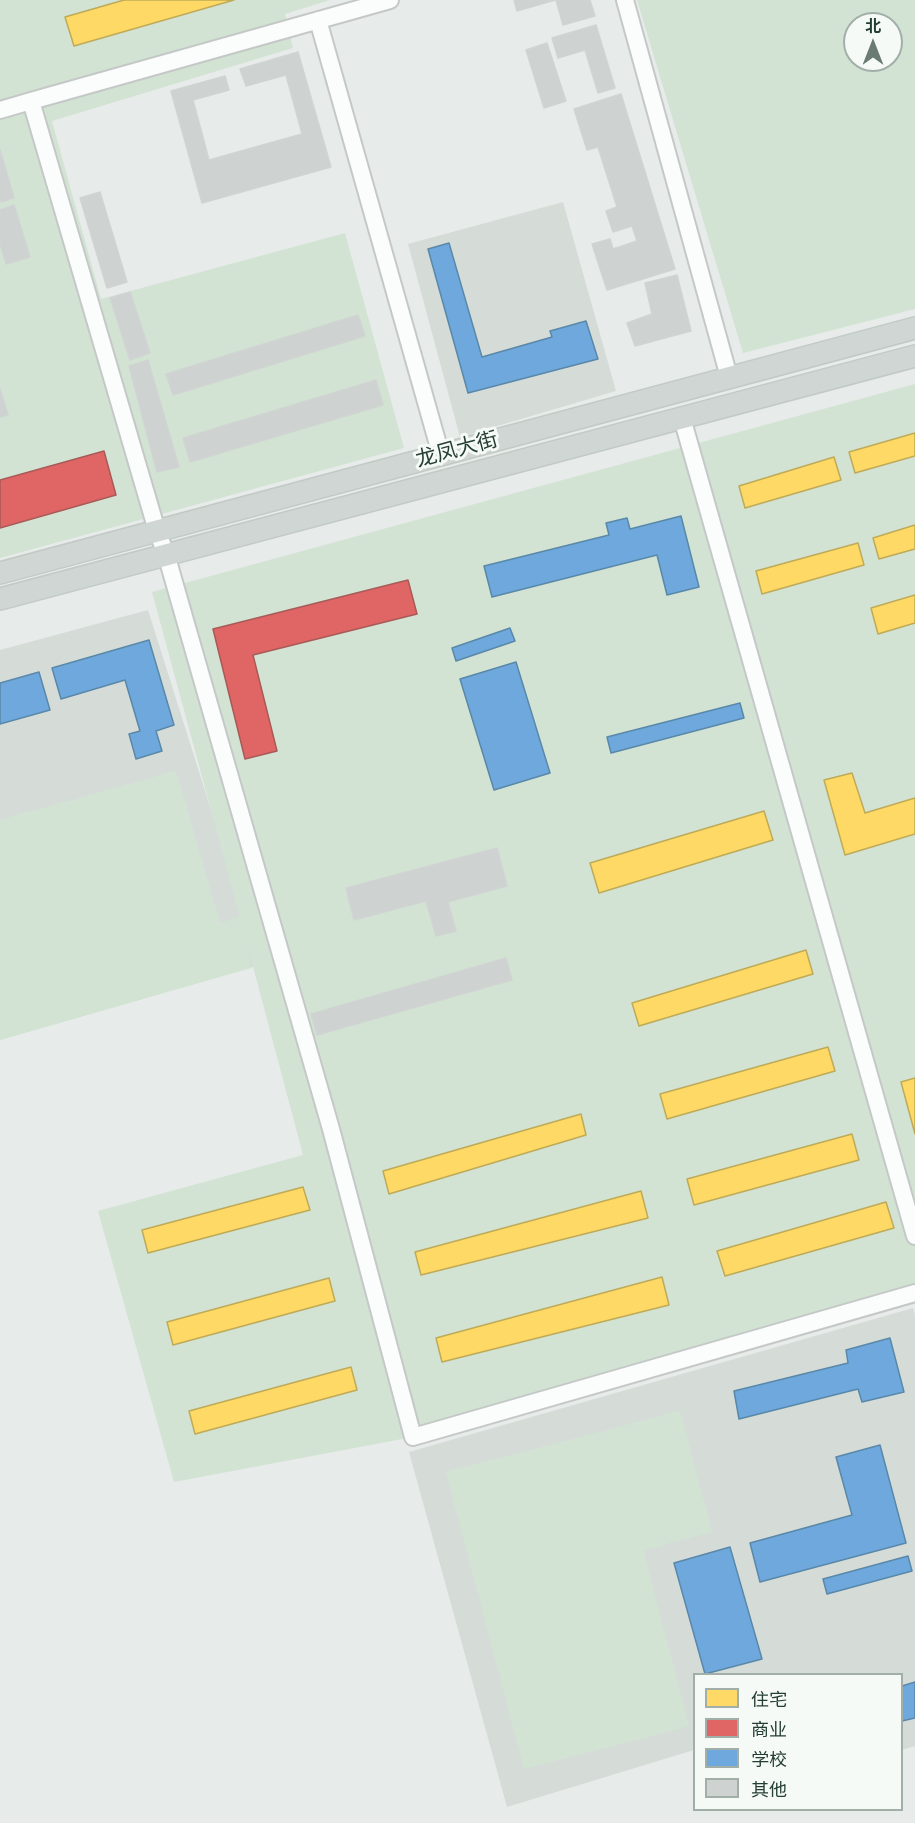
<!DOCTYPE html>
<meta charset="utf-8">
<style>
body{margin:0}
#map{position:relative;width:915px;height:1823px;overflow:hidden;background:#e7ebe9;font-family:"PT Sans Narrow","Noto Sans SC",sans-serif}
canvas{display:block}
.legend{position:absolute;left:693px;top:1673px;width:210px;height:138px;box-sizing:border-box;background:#f6faf7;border:2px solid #a2afa9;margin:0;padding:8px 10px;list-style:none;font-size:18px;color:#253e33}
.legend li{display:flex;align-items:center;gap:12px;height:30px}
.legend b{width:30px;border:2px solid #a2afa9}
.north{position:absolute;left:843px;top:12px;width:60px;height:60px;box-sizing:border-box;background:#f6faf7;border:2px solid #a2afa9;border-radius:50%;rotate:0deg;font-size:16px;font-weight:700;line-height:24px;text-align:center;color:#253e33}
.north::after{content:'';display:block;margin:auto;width:21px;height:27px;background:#697b73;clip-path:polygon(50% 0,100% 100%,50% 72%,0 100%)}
</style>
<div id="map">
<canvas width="915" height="1823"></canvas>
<ul class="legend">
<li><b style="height:16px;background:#ffd966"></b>住宅</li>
<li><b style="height:16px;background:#e06666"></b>商业</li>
<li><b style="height:16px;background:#6fa8dc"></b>学校</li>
<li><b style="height:16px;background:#ced2d0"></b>其他</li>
</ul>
<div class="north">北</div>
</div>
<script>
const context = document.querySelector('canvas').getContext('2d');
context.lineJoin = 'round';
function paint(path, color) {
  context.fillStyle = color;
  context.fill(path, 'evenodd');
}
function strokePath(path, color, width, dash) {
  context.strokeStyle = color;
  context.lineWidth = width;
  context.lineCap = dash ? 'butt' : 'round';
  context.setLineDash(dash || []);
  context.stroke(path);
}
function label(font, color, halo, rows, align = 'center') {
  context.font = font + ' "PT Sans Narrow","Noto Sans SC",sans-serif';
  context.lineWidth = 6;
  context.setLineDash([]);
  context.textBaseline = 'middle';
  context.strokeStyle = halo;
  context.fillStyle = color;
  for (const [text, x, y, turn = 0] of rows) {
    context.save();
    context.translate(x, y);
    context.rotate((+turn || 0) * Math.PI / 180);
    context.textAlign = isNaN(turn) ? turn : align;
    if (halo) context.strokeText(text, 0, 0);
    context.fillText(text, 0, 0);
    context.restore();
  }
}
paint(new Path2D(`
 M 563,202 L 616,391 L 460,437 L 408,244 Z
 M 148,610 L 260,965 L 0,1040 L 0,650 Z
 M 913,1308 L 915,1315 L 915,1746 L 902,1750 L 902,1674 L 694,1674 L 694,1750 L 507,1807 L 409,1452 Z`), '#d5dcd8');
paint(new Path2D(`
 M 0,0 L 330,0 L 285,14 L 293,48 L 52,121 L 101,299 L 345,233 L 404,448 L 0,558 Z
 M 637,0 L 915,0 L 915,309 L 743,353 ZM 855,24 L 891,24 L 891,60 L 855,60 Z
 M 915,384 L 915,1293 L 413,1437 L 174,1482 L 98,1211 L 303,1155 L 246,940 L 251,968 L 0,1040 L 0,820 L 176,771 L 220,923 L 240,917 L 152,592 Z
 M 680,1411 L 712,1532 L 643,1550 L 689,1726 L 524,1769 L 446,1472 Z`), '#d2e3d4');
const homes = new Path2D(`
 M 124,0 L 234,0 L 74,46 L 65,17 Z
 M 915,433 L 915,456 L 855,473 L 849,452 Z
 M 834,457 L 841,480 L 745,508 L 739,486 Z
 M 915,525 L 915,549 L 879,559 L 873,538 Z
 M 858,543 L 864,565 L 762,594 L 756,571 Z
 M 915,595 L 915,623 L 878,634 L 871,608 Z
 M 852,773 L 865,813 L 915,798 L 915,834 L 845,855 L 824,780 Z
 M 764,811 L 773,840 L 599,893 L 590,863 Z
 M 806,950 L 813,974 L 639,1026 L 632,1003 Z
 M 828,1047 L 835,1071 L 667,1119 L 660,1094 Z
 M 915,1078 L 915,1134 L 901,1082 Z
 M 581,1114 L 586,1135 L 389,1194 L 383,1171 Z
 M 852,1134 L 859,1160 L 694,1205 L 687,1179 Z
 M 303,1187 L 310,1210 L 148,1253 L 142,1230 Z
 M 641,1191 L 648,1218 L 421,1275 L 415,1252 Z
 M 886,1202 L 894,1228 L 725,1276 L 717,1251 Z
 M 662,1277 L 669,1305 L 442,1362 L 436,1338 Z
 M 329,1278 L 335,1301 L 173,1345 L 167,1322 Z
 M 351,1367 L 357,1390 L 195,1434 L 189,1411 Z`);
paint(homes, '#ffd966');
strokePath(homes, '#beaa57', 1.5);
const shops = new Path2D(`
 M 104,451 L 116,495 L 0,528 L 0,480 Z
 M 408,580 L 417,614 L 253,655 L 277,751 L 245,759 L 213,629 Z`);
paint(shops, '#e06666');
strokePath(shops, '#a85a57', 1.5);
const schools = new Path2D(`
 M 449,243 L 482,357 L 552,337 L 550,331 L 586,321 L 598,359 L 468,393 L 428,249 Z
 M 681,516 L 699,587 L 667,595 L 657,555 L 492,597 L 484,566 L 609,535 L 606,523 L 627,518 L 630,529 Z
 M 510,628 L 515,641 L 456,661 L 452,648 Z
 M 149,640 L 174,725 L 156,731 L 162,751 L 136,759 L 129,734 L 140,731 L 125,680 L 61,699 L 52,668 Z
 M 516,662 L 550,773 L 494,790 L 460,679 Z
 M 39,672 L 50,710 L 0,724 L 0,683 Z
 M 740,703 L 744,718 L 611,753 L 607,737 Z
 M 890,1338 L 904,1392 L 862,1402 L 858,1389 L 739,1419 L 734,1391 L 848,1363 L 846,1350 Z
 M 880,1445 L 906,1543 L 760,1582 L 750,1543 L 852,1515 L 836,1457 Z
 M 730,1547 L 762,1659 L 705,1674 L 674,1563 Z
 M 908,1556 L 912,1571 L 827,1594 L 823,1579 Z
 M 915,1682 L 915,1718 L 902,1721 L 902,1686 Z`);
paint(schools, '#6fa8dc');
strokePath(schools, '#5988a9', 1.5);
const building = new Path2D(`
 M 514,0 L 555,0 L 517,11 Z
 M 556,0 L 590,0 L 595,16 L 563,25 Z
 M 596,25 L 615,88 L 598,93 L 585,50 L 558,58 L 552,38 Z
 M 547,43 L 566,101 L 544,108 L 526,50 Z
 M 298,52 L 331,167 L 202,203 L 171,91 L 225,76 L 229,90 L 193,100 L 209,160 L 302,134 L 286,75 L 246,86 L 240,69 Z
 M 621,94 L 675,269 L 607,290 L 592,244 L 610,239 L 613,249 L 637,241 L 632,226 L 613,232 L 606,211 L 617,207 L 598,147 L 587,150 L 574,109 Z
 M 0,150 L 14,198 L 0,202 Z
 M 100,192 L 127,282 L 107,288 L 80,198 Z
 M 14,205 L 30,257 L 6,264 L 0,244 L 0,210 Z
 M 677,275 L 691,331 L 635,346 L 627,323 L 652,314 L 645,283 Z
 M 130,292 L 150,353 L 130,360 L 110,298 Z
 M 358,315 L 365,336 L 173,395 L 166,374 Z
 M 148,360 L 179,467 L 157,472 L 129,366 Z
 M 376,380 L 383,405 L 190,462 L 183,438 Z
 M 0,389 L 8,415 L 0,417 Z
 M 497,848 L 507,886 L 448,902 L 456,931 L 436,936 L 426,901 L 354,920 L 346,888 Z
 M 506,958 L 512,980 L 317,1035 L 311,1014 Z`);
paint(building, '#ced2d0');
strokePath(building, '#d0d4d2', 1.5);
const minor = new Path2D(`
 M 625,0 L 729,377
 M 318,20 L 441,455
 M 31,101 L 390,0
 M 0,110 L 31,101 L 157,531 L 166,554 L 331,1129 L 413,1437 L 915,1293
 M 682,418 L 915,1236`);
const major = new Path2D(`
 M 0,573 L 915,328
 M 0,599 L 915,356`);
strokePath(minor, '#c4c8c6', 20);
strokePath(major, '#c2cac6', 24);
strokePath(minor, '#fbfcfc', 16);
strokePath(major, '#d0d6d3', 21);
label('21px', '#253e33', '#f6faf7', [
 ["龙凤大街",457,450,-15]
]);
</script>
